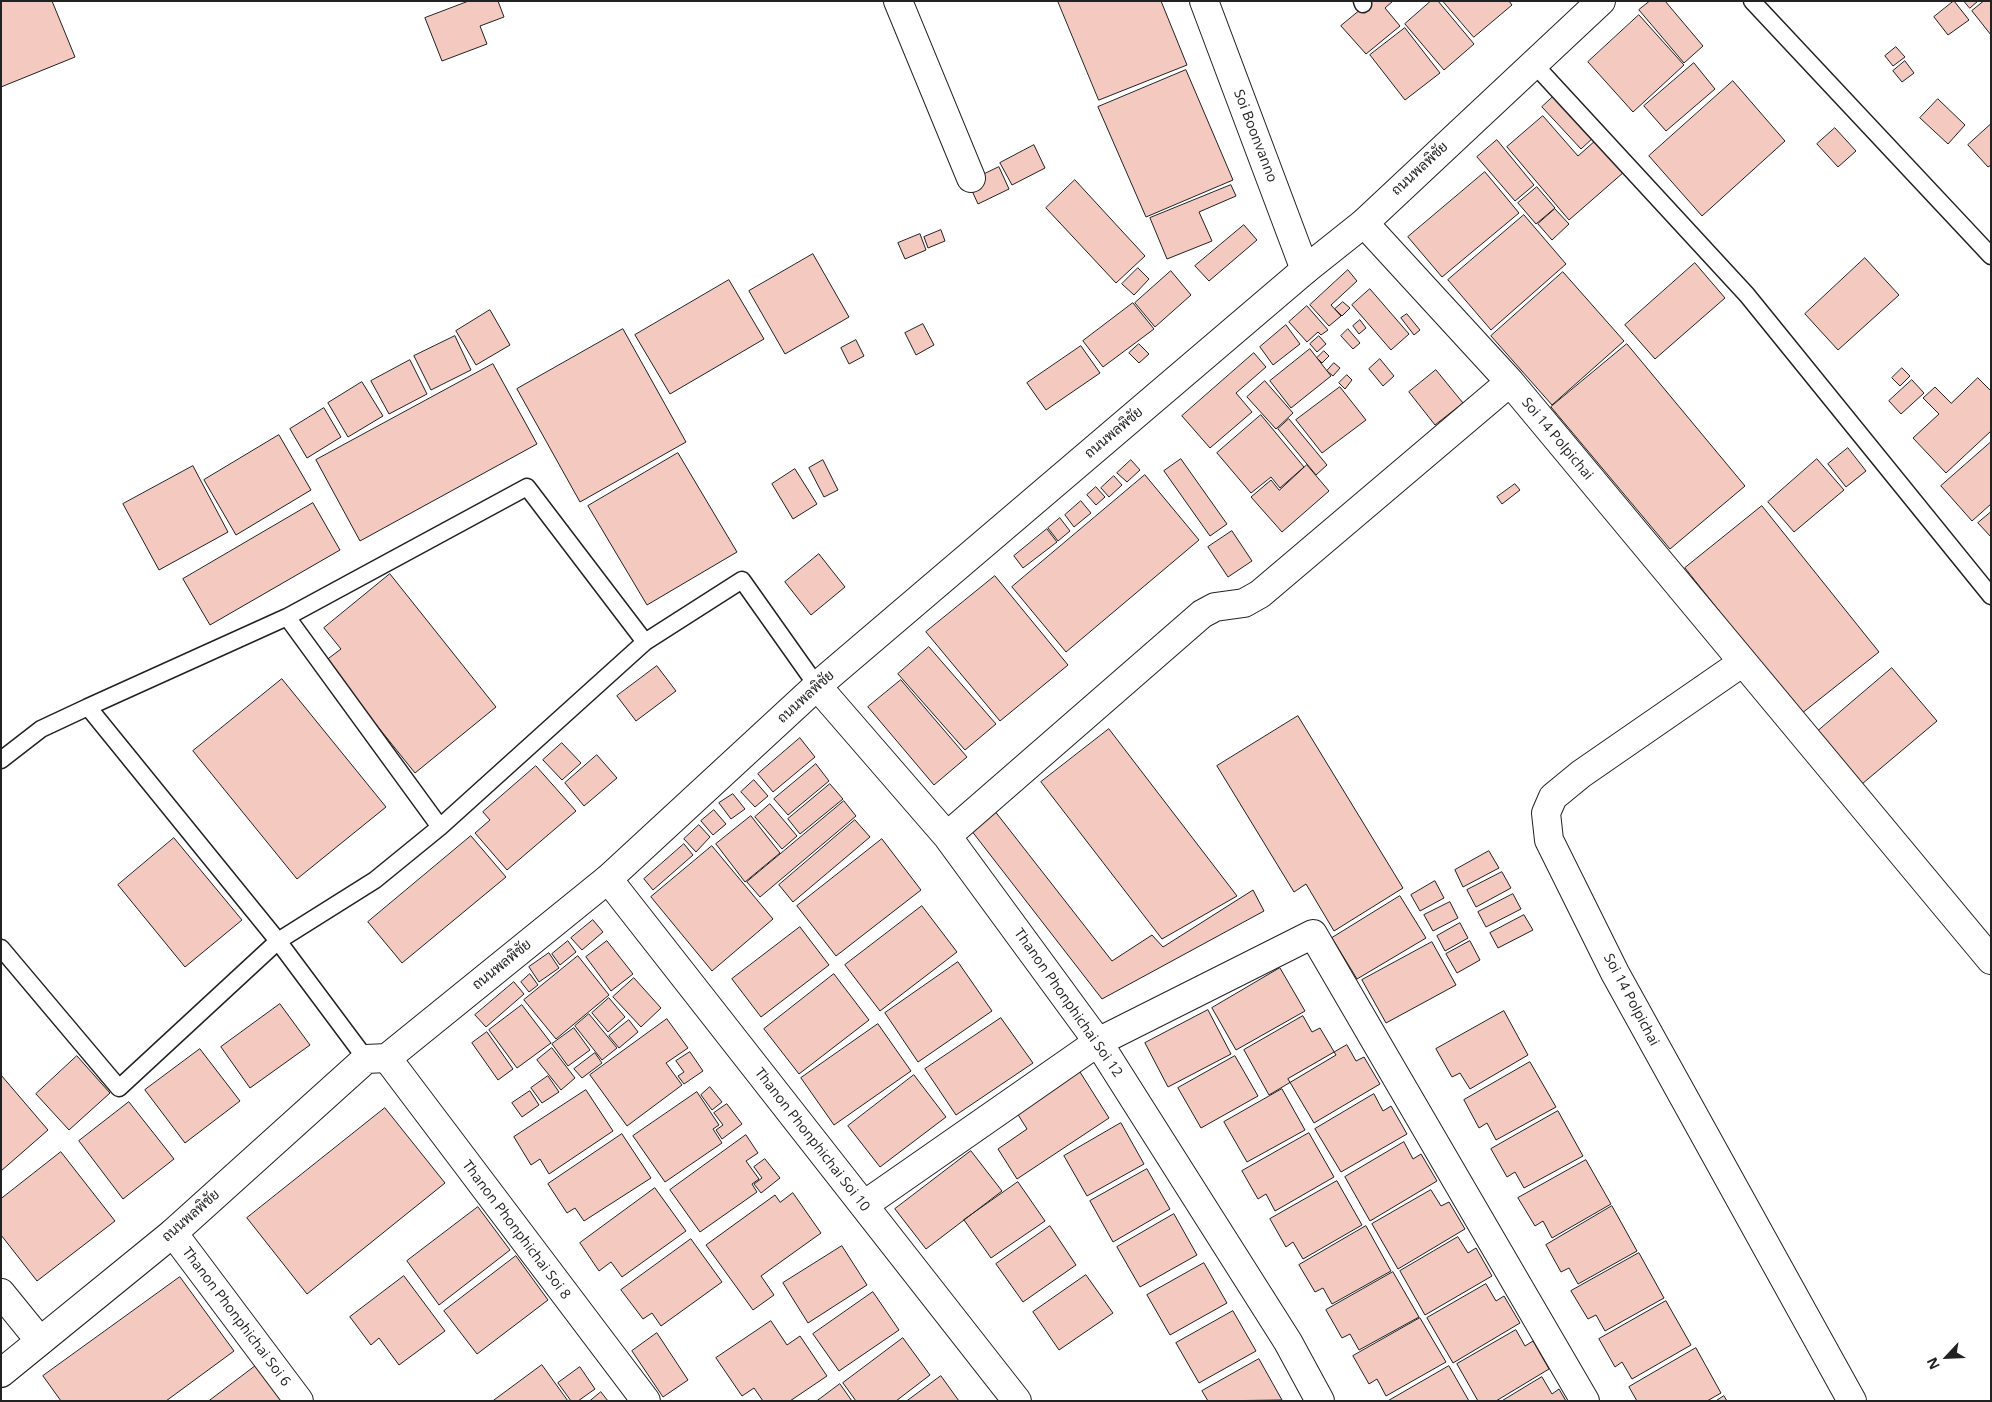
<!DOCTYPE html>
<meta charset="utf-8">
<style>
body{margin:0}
#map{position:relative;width:1992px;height:1402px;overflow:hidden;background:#fff;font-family:"Open Sans",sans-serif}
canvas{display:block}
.frame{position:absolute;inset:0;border:2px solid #222;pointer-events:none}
.north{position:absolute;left:1922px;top:1332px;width:50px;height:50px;-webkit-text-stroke:4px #fff;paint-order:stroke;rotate:245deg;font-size:14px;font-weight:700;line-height:20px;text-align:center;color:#222}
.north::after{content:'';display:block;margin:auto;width:18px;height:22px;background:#222;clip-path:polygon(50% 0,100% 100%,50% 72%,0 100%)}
</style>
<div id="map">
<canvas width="1992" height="1402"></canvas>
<div class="frame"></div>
<div class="north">N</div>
</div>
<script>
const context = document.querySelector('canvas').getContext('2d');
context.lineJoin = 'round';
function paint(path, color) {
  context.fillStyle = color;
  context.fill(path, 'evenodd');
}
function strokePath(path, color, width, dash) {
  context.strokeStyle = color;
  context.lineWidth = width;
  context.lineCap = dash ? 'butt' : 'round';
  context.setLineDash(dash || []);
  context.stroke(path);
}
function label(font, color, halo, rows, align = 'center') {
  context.font = font + ' "Open Sans",Sarabun,sans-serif';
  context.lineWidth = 4;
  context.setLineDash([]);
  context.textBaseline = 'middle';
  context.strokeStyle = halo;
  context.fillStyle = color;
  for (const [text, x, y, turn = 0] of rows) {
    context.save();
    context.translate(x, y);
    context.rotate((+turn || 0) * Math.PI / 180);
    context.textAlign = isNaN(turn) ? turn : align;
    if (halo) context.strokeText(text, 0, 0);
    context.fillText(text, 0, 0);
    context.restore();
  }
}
const building = new Path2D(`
 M 1,1 L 52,1 L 75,57 L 1,87 Z
 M 469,1 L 498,1 L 504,17 L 480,26 L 487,44 L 442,61 L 425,18 Z
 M 1058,1 L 1161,1 L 1187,65 L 1099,100 Z
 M 1371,1 L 1393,1 L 1385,8 L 1400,26 L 1366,54 L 1341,26 Z
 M 1431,1 L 1438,1 L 1474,44 L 1444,70 L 1405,24 Z
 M 1443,1 L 1509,1 L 1512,5 L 1474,37 Z
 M 1650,1 L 1665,1 L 1703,46 L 1684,63 L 1639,10 Z
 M 1954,1 L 1969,20 L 1948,35 L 1934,17 Z
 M 1964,1 L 1978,1 L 1970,8 Z
 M 1984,1 L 1991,1 L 1991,35 L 1972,11 Z
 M 1639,15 L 1684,65 L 1633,112 L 1588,62 Z
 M 1405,28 L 1440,73 L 1405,100 L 1370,55 Z
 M 1896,47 L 1905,57 L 1893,66 L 1885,56 Z
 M 1905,61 L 1914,73 L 1902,82 L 1893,71 Z
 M 1694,63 L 1715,89 L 1666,131 L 1644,106 Z
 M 1186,70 L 1233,180 L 1146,217 L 1098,107 Z
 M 1733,81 L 1785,141 L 1702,216 L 1649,156 Z
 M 1555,95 L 1594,137 L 1581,149 L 1542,107 Z
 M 1938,99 L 1965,125 L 1948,144 L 1920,118 Z
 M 1543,116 L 1578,156 L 1596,140 L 1624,172 L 1569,220 L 1507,147 Z
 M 1991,124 L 1991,165 L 1988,167 L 1968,145 Z
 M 1835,128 L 1856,151 L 1838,167 L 1817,144 Z
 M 1497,140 L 1534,185 L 1515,201 L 1477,157 Z
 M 1034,145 L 1045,168 L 1012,185 L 1000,163 Z
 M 999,167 L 1009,189 L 978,204 L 968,182 Z
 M 1485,172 L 1519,213 L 1442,277 L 1408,237 Z
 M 1075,180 L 1145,256 L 1116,283 L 1046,208 Z
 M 1231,185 L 1236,196 L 1199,212 L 1212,241 L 1167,259 L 1150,218 Z
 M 1537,187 L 1555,208 L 1536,224 L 1518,203 Z
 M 1555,209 L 1569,224 L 1552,240 L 1538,224 Z
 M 1524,215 L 1566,264 L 1491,330 L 1448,280 Z
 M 1244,225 L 1257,240 L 1209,281 L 1195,266 Z
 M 941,230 L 945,241 L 928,248 L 924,237 Z
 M 920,234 L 926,250 L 905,259 L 898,243 Z
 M 813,254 L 849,317 L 785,354 L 749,291 Z
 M 1865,258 L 1899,295 L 1838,350 L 1805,314 Z
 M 1695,263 L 1725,298 L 1655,359 L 1625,325 Z
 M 1138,268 L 1149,279 L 1134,295 L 1122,284 Z
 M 1348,270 L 1357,281 L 1331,305 L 1341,316 L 1329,326 L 1310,305 Z
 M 1171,271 L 1191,295 L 1155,327 L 1135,303 Z
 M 1563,272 L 1624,341 L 1552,405 L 1491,336 Z
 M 729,280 L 764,339 L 670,394 L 635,335 Z
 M 1370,289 L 1409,334 L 1391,350 L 1352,305 Z
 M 1343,302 L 1350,308 L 1342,316 L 1335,309 Z
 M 1133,303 L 1154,329 L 1103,367 L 1083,341 Z
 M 1307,306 L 1328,330 L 1321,335 L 1318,332 L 1307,342 L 1289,322 Z
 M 490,310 L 510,345 L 476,365 L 456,331 Z
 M 1407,314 L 1420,330 L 1414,335 L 1401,318 Z
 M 1360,320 L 1366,328 L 1359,334 L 1353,326 Z
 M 923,324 L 934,345 L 916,355 L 905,333 Z
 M 1286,325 L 1300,344 L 1273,365 L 1260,347 Z
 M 623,329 L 686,442 L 580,502 L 517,389 Z
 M 1348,329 L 1360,343 L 1353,349 L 1341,336 Z
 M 455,336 L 471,370 L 431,390 L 414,356 Z
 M 1319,336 L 1326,344 L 1317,352 L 1310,344 Z
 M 856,340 L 864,356 L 849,364 L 841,348 Z
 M 1139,344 L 1149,354 L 1139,363 L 1129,353 Z
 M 1627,344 L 1745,486 L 1670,549 L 1551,407 Z
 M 1081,346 L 1100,373 L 1046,410 L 1027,383 Z
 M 1310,349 L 1331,376 L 1291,408 L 1270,381 Z
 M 1324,351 L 1329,356 L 1322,363 L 1317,358 Z
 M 1254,353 L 1266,367 L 1236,393 L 1252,412 L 1210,448 L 1182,416 Z
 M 1380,359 L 1394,376 L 1383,386 L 1369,369 Z
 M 410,360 L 427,394 L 389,414 L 371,381 Z
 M 1334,363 L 1340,368 L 1333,376 L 1327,371 Z
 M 493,364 L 537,444 L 360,541 L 316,460 Z
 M 1902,368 L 1910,376 L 1900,386 L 1892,378 Z
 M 1436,370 L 1463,403 L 1435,425 L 1409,392 Z
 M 1347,375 L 1352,380 L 1345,389 L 1339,383 Z
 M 1978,378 L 1991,391 L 1991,431 L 1946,473 L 1913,438 L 1939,414 L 1923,398 L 1935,387 L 1951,403 Z
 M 1912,380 L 1924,393 L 1901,414 L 1889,401 Z
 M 1265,381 L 1293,413 L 1276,429 L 1247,397 Z
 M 362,382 L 383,416 L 348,437 L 328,403 Z
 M 1340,387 L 1366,420 L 1322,453 L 1296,420 Z
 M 324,408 L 341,437 L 307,458 L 290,429 Z
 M 1261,415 L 1304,467 L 1280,488 L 1271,477 L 1251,493 L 1217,453 Z
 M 1289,419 L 1327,465 L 1316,475 L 1278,429 Z
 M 279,435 L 311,490 L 236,535 L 204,480 Z
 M 1991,442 L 1991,504 L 1972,521 L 1941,486 Z
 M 1848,448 L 1866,471 L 1846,487 L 1828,464 Z
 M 678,453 L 737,552 L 647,605 L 588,506 Z
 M 1181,459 L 1227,524 L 1210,536 L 1164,471 Z
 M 1817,459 L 1844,490 L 1794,532 L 1768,502 Z
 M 823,460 L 838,490 L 824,497 L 809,468 Z
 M 1131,460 L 1140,470 L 1127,482 L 1117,473 Z
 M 1307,465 L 1329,491 L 1282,532 L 1251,497 L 1271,480 L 1279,490 Z
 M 193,466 L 228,532 L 159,570 L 123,504 Z
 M 795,469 L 817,504 L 793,519 L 772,484 Z
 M 1145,475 L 1199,540 L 1066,652 L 1012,587 Z
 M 1114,476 L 1122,485 L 1109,497 L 1101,488 Z
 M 1515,484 L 1520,490 L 1502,504 L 1497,497 Z
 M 1096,487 L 1105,497 L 1096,505 L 1087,495 Z
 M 1081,501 L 1091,513 L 1074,527 L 1065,515 Z
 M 313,503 L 340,550 L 210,625 L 183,579 Z
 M 1762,506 L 1879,652 L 1801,714 L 1685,568 Z
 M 1991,512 L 1991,537 L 1978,523 Z
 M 1060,518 L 1070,531 L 1058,541 L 1048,528 Z
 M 1047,529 L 1057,542 L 1023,568 L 1014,556 Z
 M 1232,531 L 1252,561 L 1228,577 L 1208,547 Z
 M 819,554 L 845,587 L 811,615 L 785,582 Z
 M 390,574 L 496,707 L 415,773 L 325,661 L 341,649 L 324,628 Z
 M 995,576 L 1068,665 L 1000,721 L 926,632 Z
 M 929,647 L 996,724 L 965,750 L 898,674 Z
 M 657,666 L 676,691 L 636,721 L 617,696 Z
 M 1892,668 L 1937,721 L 1862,784 L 1818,731 Z
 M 282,679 L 386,807 L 297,879 L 193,751 Z
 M 901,680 L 967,757 L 934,785 L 868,707 Z
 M 1298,716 L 1403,888 L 1334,931 L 1306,884 L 1294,892 L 1217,766 Z
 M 1109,729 L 1237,896 L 1162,939 L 1041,782 Z
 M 800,738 L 815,757 L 773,792 L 758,774 Z
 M 562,743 L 581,763 L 562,780 L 543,760 Z
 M 597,755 L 617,778 L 584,806 L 565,783 Z
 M 816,764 L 829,781 L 788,815 L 774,799 Z
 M 536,766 L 576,811 L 507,870 L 475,833 L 490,820 L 483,812 Z
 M 754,780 L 768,796 L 755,807 L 741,792 Z
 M 830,784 L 843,799 L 800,834 L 788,819 Z
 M 733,794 L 745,809 L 731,819 L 719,803 Z
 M 844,801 L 856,816 L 760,897 L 747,882 Z
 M 770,804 L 797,836 L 782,849 L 755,817 Z
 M 714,810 L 726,824 L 713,835 L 701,821 Z
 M 994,810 L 1112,961 L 1152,935 L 1163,947 L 1253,890 L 1264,911 L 1102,999 L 971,830 Z
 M 751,816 L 780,853 L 745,882 L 716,844 Z
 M 855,820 L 870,837 L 793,902 L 779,885 Z
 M 699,825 L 710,837 L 696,852 L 684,839 Z
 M 471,836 L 506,877 L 402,963 L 368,922 Z
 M 174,838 L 242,920 L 185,967 L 118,885 Z
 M 882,839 L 921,890 L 836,956 L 797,906 Z
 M 684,844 L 693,855 L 653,890 L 644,879 Z
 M 712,846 L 773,919 L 712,971 L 651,897 Z
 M 1489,851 L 1499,868 L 1463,887 L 1455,870 Z
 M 1502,872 L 1511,888 L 1476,907 L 1467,890 Z
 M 1435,881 L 1444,898 L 1420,911 L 1411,895 Z
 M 1513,894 L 1521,909 L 1486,927 L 1478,912 Z
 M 1400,896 L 1426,938 L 1357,979 L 1332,938 Z
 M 1450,902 L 1458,918 L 1433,931 L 1424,915 Z
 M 922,906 L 957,952 L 880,1011 L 845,965 Z
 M 1524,915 L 1533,930 L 1498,948 L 1490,933 Z
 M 593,920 L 603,932 L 582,950 L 571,938 Z
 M 1460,923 L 1468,938 L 1445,951 L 1437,936 Z
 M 800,927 L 829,965 L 761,1017 L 732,979 Z
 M 568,941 L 576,952 L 560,965 L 552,954 Z
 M 607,941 L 633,974 L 611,991 L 586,957 Z
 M 1470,941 L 1480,960 L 1457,973 L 1446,954 Z
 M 1432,942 L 1456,985 L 1386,1023 L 1362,980 Z
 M 549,953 L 559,968 L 539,982 L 529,967 Z
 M 578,956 L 609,995 L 556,1039 L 524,1000 Z
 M 958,962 L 992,1011 L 918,1062 L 885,1013 Z
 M 1280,968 L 1305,1011 L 1236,1050 L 1212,1008 Z
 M 530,974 L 538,985 L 529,992 L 521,982 Z
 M 834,974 L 869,1020 L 799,1074 L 764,1029 Z
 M 634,978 L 661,1008 L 641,1027 L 613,997 Z
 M 514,982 L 524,994 L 486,1027 L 475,1015 Z
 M 609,998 L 625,1017 L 608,1032 L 592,1013 Z
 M 280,1004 L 310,1045 L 250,1088 L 221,1047 Z
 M 522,1005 L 551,1043 L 517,1068 L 489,1030 Z
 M 1208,1010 L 1231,1054 L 1168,1087 L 1145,1043 Z
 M 1504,1011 L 1528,1055 L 1470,1089 L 1460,1073 L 1452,1077 L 1436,1049 Z
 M 589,1014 L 617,1048 L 602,1060 L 575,1026 Z
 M 1303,1016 L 1312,1032 L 1320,1028 L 1336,1055 L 1269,1095 L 1244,1050 Z
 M 1001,1018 L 1033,1063 L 956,1115 L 925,1069 Z
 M 667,1019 L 688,1048 L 666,1063 L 682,1085 L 627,1126 L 590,1075 Z
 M 629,1020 L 638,1032 L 619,1048 L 609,1036 Z
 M 878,1024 L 911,1071 L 834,1125 L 801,1078 Z
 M 574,1028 L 590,1050 L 568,1066 L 552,1044 Z
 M 487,1032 L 513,1069 L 498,1080 L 472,1043 Z
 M 1347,1045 L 1356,1061 L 1364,1057 L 1380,1084 L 1314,1123 L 1288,1079 Z
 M 552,1048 L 575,1078 L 561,1090 L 537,1060 Z
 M 200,1049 L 240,1101 L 185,1143 L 145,1090 Z
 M 690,1052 L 703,1071 L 684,1084 L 678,1076 L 684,1072 L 676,1061 Z
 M 595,1053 L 602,1063 L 582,1078 L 574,1069 Z
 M 77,1056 L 110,1093 L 69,1130 L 36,1094 Z
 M 1235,1056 L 1258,1096 L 1201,1128 L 1178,1088 Z
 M 1530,1062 L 1556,1107 L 1496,1140 L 1487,1123 L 1479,1128 L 1464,1100 Z
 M 1080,1072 L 1109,1118 L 1017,1179 L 998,1149 L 1027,1129 L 1017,1113 Z
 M 1,1075 L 48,1130 L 1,1171 Z
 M 914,1075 L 946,1117 L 880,1167 L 848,1126 Z
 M 548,1076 L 559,1092 L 542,1103 L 531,1088 Z
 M 710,1087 L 722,1102 L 712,1110 L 701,1095 Z
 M 1282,1089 L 1305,1130 L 1247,1162 L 1224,1122 Z
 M 586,1090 L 613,1131 L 549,1174 L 540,1159 L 531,1165 L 514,1137 Z
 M 530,1091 L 539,1105 L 522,1117 L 512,1103 Z
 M 697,1092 L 719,1125 L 713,1129 L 722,1143 L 665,1182 L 633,1136 Z
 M 1374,1094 L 1383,1111 L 1391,1106 L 1407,1134 L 1341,1172 L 1315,1129 Z
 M 129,1102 L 174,1159 L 123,1199 L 79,1141 Z
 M 727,1104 L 742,1124 L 722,1139 L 716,1130 L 723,1125 L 714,1113 Z
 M 385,1108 L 445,1183 L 307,1294 L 247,1218 Z
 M 1558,1111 L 1583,1156 L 1524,1188 L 1515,1172 L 1507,1177 L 1491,1149 Z
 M 1121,1123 L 1144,1164 L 1087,1196 L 1064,1156 Z
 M 1309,1133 L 1334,1177 L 1275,1211 L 1266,1194 L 1258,1199 L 1242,1171 Z
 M 622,1134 L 651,1178 L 584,1221 L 575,1208 L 567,1213 L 548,1184 Z
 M 746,1135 L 758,1153 L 746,1161 L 759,1179 L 752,1184 L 757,1192 L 700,1232 L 670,1190 Z
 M 1404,1142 L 1413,1159 L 1421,1154 L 1437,1181 L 1370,1221 L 1345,1177 Z
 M 971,1151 L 1002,1191 L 926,1249 L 895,1209 Z
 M 61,1152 L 115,1221 L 37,1281 L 1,1235 L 1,1199 Z
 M 765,1159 L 780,1178 L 761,1193 L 754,1184 L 762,1178 L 754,1167 Z
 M 1586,1160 L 1611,1204 L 1552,1238 L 1543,1221 L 1535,1226 L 1518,1198 Z
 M 1147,1169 L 1170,1209 L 1113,1242 L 1090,1201 Z
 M 1337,1181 L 1362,1225 L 1303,1259 L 1293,1242 L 1286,1247 L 1270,1219 Z
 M 1018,1182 L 1045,1221 L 991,1258 L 964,1220 Z
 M 655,1188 L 686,1231 L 622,1277 L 611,1262 L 599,1271 L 580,1243 Z
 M 1431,1190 L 1441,1206 L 1449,1202 L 1465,1229 L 1398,1269 L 1372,1224 Z
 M 793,1193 L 821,1233 L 761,1276 L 774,1295 L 753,1310 L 706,1245 L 775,1195 L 780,1202 Z
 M 1612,1206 L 1637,1251 L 1578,1284 L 1569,1268 L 1561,1272 L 1546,1245 Z
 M 478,1207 L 510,1250 L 439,1305 L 407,1261 Z
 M 1174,1214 L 1197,1255 L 1140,1287 L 1117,1247 Z
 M 1050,1226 L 1076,1265 L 1023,1302 L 996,1264 Z
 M 1366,1226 L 1391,1271 L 1332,1304 L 1323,1288 L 1315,1292 L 1299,1265 Z
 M 1458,1237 L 1468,1253 L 1476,1248 L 1492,1276 L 1425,1315 L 1400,1271 Z
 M 691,1239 L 722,1282 L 661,1326 L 652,1313 L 643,1319 L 621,1290 Z
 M 842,1246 L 867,1285 L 808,1323 L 783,1283 Z
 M 1639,1253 L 1664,1298 L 1605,1331 L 1596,1315 L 1588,1319 L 1571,1291 Z
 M 516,1256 L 548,1300 L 477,1354 L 444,1311 Z
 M 1204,1263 L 1227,1303 L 1170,1335 L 1147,1295 Z
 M 1393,1272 L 1419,1317 L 1359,1350 L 1350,1334 L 1342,1338 L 1326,1310 Z
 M 1086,1275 L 1113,1313 L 1059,1350 L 1033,1312 Z
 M 404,1276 L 445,1331 L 399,1365 L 379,1338 L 371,1345 L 350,1317 Z
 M 180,1277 L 234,1351 L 166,1401 L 61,1401 L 43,1376 Z
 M 1486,1284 L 1496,1301 L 1504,1296 L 1520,1323 L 1453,1363 L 1427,1318 Z
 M 873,1292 L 899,1330 L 839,1371 L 813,1334 Z
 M 1666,1301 L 1691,1345 L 1632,1379 L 1622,1362 L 1615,1367 L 1599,1339 Z
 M 1233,1311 L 1256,1351 L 1199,1383 L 1176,1343 Z
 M 1420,1318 L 1446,1362 L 1386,1396 L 1377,1379 L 1369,1384 L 1353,1356 Z
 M 771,1321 L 787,1345 L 800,1336 L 827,1376 L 790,1401 L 763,1401 L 754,1388 L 742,1396 L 716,1358 Z
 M 1516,1330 L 1525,1346 L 1533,1341 L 1549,1369 L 1496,1401 L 1478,1401 L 1457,1364 Z
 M 657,1333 L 688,1380 L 663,1397 L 632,1351 Z
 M 903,1338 L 930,1375 L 896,1401 L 856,1401 L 843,1383 Z
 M 1696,1348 L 1721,1393 L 1707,1401 L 1637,1401 L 1629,1387 Z
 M 1259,1359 L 1282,1400 L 1208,1401 L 1202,1391 Z
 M 262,1361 L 291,1401 L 209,1401 Z
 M 542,1365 L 568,1401 L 493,1401 Z
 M 1449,1366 L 1469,1401 L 1388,1401 Z
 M 580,1367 L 595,1389 L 578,1401 L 571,1401 L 558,1383 Z
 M 941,1376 L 959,1401 L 907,1401 Z
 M 1542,1377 L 1552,1394 L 1559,1389 L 1566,1401 L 1502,1401 Z
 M 840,1384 L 852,1401 L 817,1401 Z
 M 601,1392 L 608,1401 L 590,1401 Z
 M 1724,1396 L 1727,1401 L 1716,1401 Z`);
paint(building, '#f3c9c0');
strokePath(building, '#222', 1);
const lane = new Path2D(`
 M 1362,1 L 1363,4
 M 1752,1 L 1991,256
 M 1533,63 L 1747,295 L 1991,596
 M 287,617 L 440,827
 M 1,760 L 41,729 L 88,707
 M 1,948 L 119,1088 L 278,941 L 375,880 L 440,827 L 645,642 L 742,580 L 817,686
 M 366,1059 L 278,941 L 88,707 L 287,617 L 527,487 L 645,642`);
const street = new Path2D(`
 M 898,1 L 971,178
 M 1204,1 L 1305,270
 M 1364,223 L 1510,382 L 1991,960
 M 1743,662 L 1581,774 L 1553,797 L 1546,813 L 1549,840 L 1615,973 L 1852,1401
 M 817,686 L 947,836 L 1098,1042 L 1288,1342 L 1320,1401
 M 947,836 L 1202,614 L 1215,607 L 1244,603 L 1260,594 L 1510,382
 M 608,879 L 1017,1401
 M 387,1058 L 646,1401
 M 864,1205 L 1098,1042 L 1313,934 L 1585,1401
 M 173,1233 L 299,1401
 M 1,1293 L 40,1341`);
const secondary = new Path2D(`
 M 1,1373 L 173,1233 L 366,1059 L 387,1058 L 608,879 L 817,686 L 1305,270 L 1364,223 L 1601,1`);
strokePath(lane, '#222', 19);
strokePath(street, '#222', 30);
strokePath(secondary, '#222', 30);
strokePath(lane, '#fff', 16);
strokePath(street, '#fff', 28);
strokePath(secondary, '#fff', 28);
label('14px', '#222', '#fff', [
 ["Soi Boonvanno",1255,136,69],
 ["ถนนพลพิชัย",1420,169,-43],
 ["ถนนพลพิชัย",1114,433,-40],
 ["Soi 14 Polpichai",1557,439,50],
 ["ถนนพลพิชัย",806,697,-42],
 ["ถนนพลพิชัย",502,965,-39],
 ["Soi 14 Polpichai",1631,1000,62],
 ["Thanon Phonphichai Soi 12",1068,1003,55],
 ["Thanon Phonphichai Soi 10",812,1140,52],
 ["ถนนพลพิชัย",191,1216,-41],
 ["Thanon Phonphichai Soi 8",516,1230,53],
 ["Thanon Phonphichai Soi 6",236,1317,53]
]);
</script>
